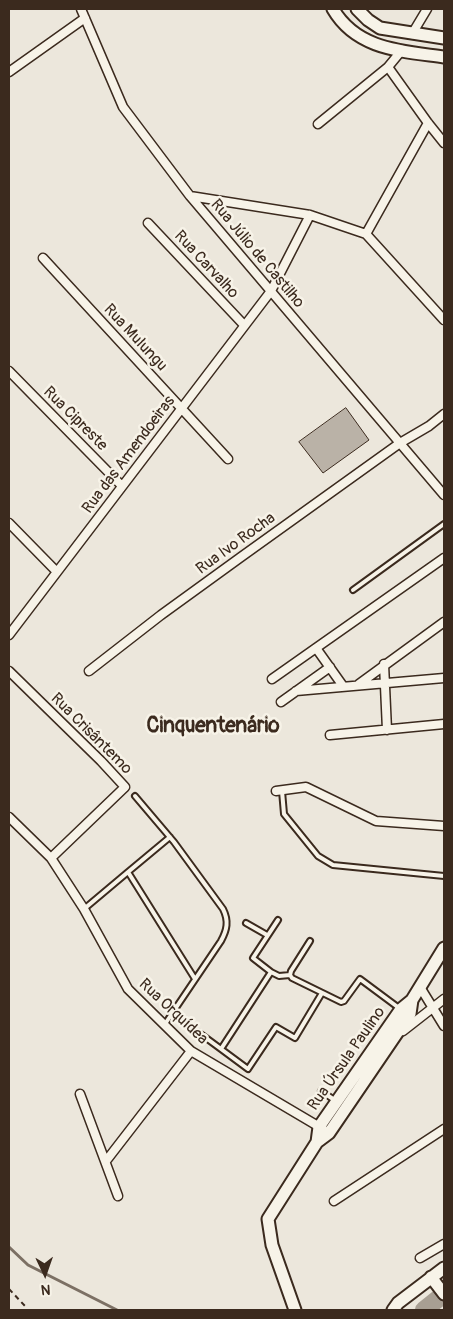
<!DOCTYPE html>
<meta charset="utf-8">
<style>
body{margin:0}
#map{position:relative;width:453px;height:1319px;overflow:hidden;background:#ece7dc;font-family:Pangolin,sans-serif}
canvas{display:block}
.frame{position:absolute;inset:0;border:10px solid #3b2a1e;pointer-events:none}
.north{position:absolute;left:20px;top:1249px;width:50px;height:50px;-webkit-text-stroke:4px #f7f3e8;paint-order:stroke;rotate:177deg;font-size:14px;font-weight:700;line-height:20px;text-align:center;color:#3b2a1e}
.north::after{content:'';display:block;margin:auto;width:18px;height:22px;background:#3b2a1e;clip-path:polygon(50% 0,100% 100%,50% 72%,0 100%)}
</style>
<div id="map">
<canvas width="453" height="1319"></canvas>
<div class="frame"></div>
<div class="north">N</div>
</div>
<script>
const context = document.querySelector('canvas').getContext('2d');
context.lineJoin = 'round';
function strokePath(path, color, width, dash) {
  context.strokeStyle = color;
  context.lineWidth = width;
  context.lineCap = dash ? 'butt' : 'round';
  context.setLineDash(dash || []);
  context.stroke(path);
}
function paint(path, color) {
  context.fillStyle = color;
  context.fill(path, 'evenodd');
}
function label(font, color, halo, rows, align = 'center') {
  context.font = font + ' Pangolin,sans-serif';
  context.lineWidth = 5;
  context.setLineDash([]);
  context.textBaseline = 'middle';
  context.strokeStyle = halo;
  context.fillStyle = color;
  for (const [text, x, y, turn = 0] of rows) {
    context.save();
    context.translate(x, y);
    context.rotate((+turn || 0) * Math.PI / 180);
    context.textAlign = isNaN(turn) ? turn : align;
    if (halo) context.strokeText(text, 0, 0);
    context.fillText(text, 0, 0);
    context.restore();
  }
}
strokePath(new Path2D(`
 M 9,1247 L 28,1265 L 117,1310`), '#7c7064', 3);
strokePath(new Path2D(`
 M 424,1310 L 444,1294`), '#a89f93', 18);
const building = new Path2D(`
 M 346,408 L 369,440 L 323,473 L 299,442 Z`);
paint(building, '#bab2a7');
strokePath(building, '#3b2a1e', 1);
const lane = new Path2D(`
 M 353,590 L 444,524
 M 282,791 L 284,814 L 318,856 L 333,865 L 444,876
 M 135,796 L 174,842 L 223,909 C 229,921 227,930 221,941 L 165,1024
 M 170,837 L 128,872 L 195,979
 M 84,909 L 128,872
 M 278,920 L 253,958 L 271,972 L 221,1049 L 248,1069 L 276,1027 L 295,1038 L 322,993
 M 246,923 L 267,935
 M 310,941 L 291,971 L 290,975 L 292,978 L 341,1002 L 344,1001 L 360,979 L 399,1008
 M 271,972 L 279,976 L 290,975
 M 183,1021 L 221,1049
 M 321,1091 L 336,1101`);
const street = new Path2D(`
 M 81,9 L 123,107 L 190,196 L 444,495
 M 412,34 L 427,9
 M 388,67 L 428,123 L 444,143
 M 9,72 L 85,18
 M 318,124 L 388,67 L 402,50
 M 190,196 L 310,215 L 366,234 L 444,320
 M 148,223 L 244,325
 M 366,234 L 428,123
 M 43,258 L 228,459
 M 9,371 L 122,486
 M 9,523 L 57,572
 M 9,635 L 271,291 L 310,215
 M 316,648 L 444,558
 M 384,664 L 387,730
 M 9,671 L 101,761 L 125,787 L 51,858
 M 89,671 L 161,615 L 241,557 L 400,443 L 429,426 L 444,414
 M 272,679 L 316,648 L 343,686
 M 359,684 L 444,622
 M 296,691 L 444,678
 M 281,702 L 330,667
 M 330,735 L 444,724
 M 276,791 L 306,787 L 376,821 L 444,826
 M 9,817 L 51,858 L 84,909 L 128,989 L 191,1051 L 323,1129
 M 420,987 L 444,1026
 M 403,1031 L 444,999
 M 80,1094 L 118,1196
 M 106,1161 L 191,1051
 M 334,1201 L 444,1129
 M 420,1258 L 444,1244`);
const secondary = new Path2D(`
 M 333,9 C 357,50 402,51 444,57
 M 357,9 L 368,20 L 380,28 L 444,38
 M 317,1142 L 319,1127 L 401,1009 L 412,1000
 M 431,1277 L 444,1294
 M 295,1310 L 272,1245 L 268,1219 L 317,1142 L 329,1133 L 410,1014 L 412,1000 L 444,948
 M 393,1310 L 398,1303 L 444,1268`);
strokePath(lane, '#3b2a1e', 8);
strokePath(street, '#3b2a1e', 11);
strokePath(secondary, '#3b2a1e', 15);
strokePath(new Path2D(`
 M 9,1289 L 25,1306`), '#3b2a1e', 2, [5, 4]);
strokePath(lane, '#f7f3e8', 4);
strokePath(street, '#f7f3e8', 8);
strokePath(secondary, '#f7f3e8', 11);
label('16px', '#3b2a1e', '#f7f3e8', [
 ["Rua Júlio de Castilho",257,254,50],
 ["Rua Carvalho",206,265,47],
 ["Rua Mulungu",135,338,47],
 ["Rua Cipreste",75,419,45],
 ["Rua das Amendoeiras",129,455,-53],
 ["Rua Ivo Rocha",236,544,-36],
 ["Rua Crisântemo",91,734,45],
 ["Rua Orquídea",173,1012,43],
 ["Rua Úrsula Paulino",347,1059,-55]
]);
label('bold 21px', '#3b2a1e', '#f7f3e8', [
 ["Cinquentenário",213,727]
]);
</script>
